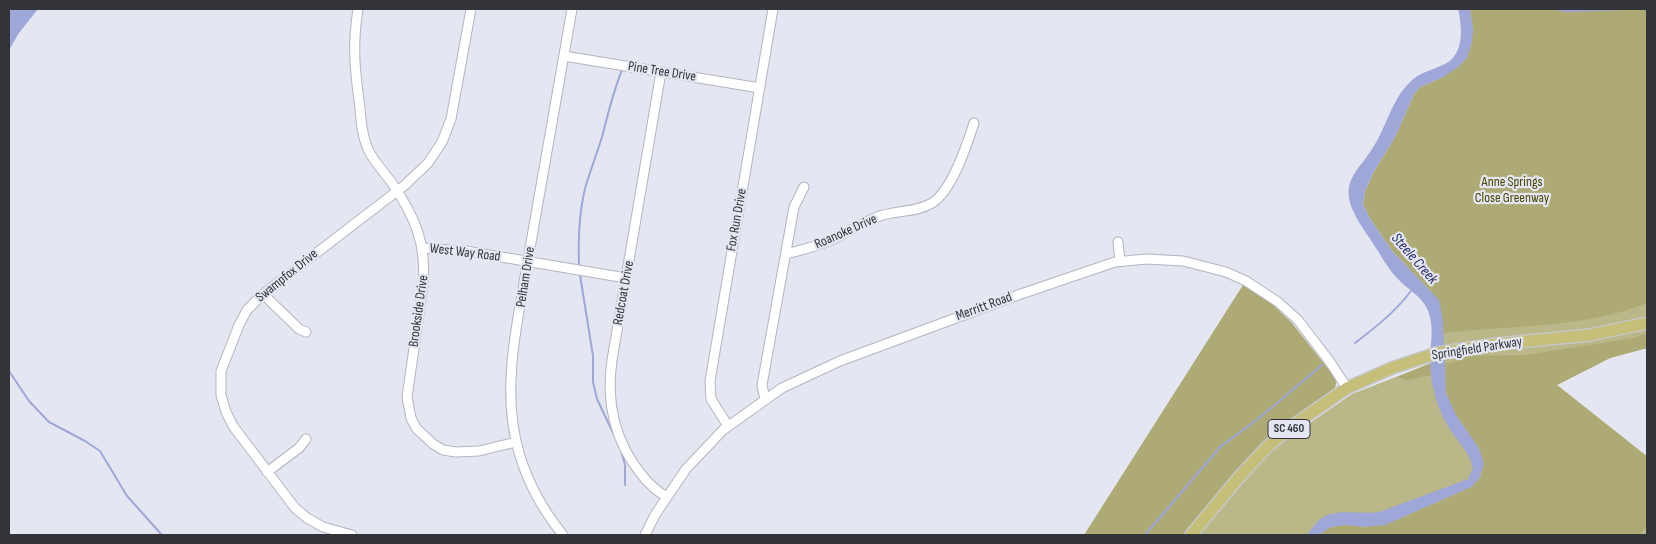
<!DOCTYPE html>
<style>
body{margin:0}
#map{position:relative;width:1656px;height:544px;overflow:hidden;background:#e4e7f2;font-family:"Sofia Sans Condensed",sans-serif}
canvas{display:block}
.frame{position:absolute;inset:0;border:10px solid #333439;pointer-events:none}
</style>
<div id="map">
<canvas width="1656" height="544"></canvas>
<div class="frame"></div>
</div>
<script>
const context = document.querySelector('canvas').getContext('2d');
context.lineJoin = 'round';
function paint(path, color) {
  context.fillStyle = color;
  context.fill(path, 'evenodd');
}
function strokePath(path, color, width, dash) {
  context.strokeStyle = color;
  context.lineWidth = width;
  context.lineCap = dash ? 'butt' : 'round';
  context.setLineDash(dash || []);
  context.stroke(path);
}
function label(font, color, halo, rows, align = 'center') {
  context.font = font + ' "Sofia Sans Condensed",sans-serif';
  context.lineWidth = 4.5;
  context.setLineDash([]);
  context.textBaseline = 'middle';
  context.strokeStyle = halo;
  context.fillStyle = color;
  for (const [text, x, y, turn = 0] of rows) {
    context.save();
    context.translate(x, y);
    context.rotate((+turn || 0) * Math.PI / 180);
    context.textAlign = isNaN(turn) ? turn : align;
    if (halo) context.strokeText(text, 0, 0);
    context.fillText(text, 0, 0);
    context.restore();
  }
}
paint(new Path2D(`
 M 1464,9 L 1628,9 L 1647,42 L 1647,348 L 1610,358 L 1557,385 L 1647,456 L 1647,535 L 1199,535 L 1272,449 L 1352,394 L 1437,361 L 1437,322 L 1406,277 L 1461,57 Z`), '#bab788');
paint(new Path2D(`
 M 1470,9 L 1647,9 L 1647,303 C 1582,329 1512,325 1443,333 L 1443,321 L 1432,292 L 1392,251 L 1369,217 L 1363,204 L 1365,191 L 1373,173 L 1395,137 L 1414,94 L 1420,87 L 1443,77 L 1473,29 Z
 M 1243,285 L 1271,303 L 1292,323 L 1337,380 L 1335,388 L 1298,414 L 1263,442 L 1230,478 L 1183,535 L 1084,535 Z
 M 1647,333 L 1647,348 L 1610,358 L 1557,385 L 1647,457 L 1647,526 L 1638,535 L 1319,535 L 1331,527 L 1346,525 L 1364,527 L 1398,520 L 1471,487 L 1481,475 L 1484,464 L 1479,448 L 1456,415 L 1446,393 L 1445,363 L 1450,363 L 1468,356 L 1525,355 L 1634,338 Z
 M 1431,363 L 1432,375 L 1407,380 L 1397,377 Z`), '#aeaa75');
paint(new Path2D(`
 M 12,9 L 38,9 L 19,33 L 9,50 L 9,12 Z
 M 1458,9 L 1470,9 L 1473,29 L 1472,42 L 1467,58 L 1457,68 L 1443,77 L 1420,87 L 1414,94 L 1395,137 L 1373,173 L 1365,191 L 1363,204 L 1369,217 L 1392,251 L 1439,300 L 1443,321 L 1446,393 L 1456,415 L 1479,448 L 1484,464 L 1479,479 L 1471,487 L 1385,525 L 1364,527 L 1346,525 L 1331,527 L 1319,535 L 1307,535 C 1310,531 1313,526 1317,522 C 1334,505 1362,517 1382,511 L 1468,479 L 1473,468 C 1470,452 1456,440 1448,426 C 1441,415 1437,403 1434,391 C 1431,381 1430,367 1430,357 C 1431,340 1435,321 1425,305 C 1419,295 1406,288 1398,279 C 1388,269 1382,257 1374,245 C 1365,230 1345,207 1349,187 C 1351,175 1361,165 1368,155 C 1385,133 1390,102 1409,83 C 1419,72 1433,70 1445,64 C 1465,54 1462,26 1458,9 Z`), '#9fa7d9');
strokePath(new Path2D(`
 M 1556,9 L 1565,11 L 1626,9
 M 579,265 C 578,238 579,211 586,185 C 591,169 597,153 602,137 C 608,114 613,92 622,70
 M 580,275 L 593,356 L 593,382 L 597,399 L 614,435
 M 1355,343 C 1376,327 1395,312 1411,291
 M 9,371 L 29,401 L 49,422 L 85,441 L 100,451 L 127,496 L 162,535
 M 621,450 L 625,465 L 625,485
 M 1145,535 L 1221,446 L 1258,419 L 1322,365`), '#9fa7d9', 2);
const minor = new Path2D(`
 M 358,9 C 352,46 355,71 360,108 C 361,121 362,136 368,149 C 373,161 384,172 392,183 C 415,217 427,244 423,286 L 407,397 L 411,418 L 416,428 L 433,444 L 443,450 L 456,452 L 479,451 L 516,442
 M 564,56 L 760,88
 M 661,72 L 612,360 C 606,401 614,440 641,474 C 648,483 656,491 667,497
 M 1118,242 L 1120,261
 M 423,248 L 466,251 L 626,278
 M 786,254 C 803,249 821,246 836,238 C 850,230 862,223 877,217 C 894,210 916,213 932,203 C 952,191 967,145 974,123
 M 263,294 L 299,329 L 306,332
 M 765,399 L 762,385 L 794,207 L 804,187
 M 728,426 L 711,399 L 710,381 L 773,9
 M 267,472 L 299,448 L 306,439
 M 352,535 L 323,527 L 307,518 L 295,508 L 233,426 L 226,412 L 221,395 L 221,371 L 239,325 L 247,310 L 263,294 L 405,185 L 428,163 L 442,142 L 451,119 L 471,9
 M 563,535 C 541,508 524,476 516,441 C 502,379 519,316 529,254 C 543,172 558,91 572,9
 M 645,535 L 655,515 L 686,469 L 723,430 L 782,388 L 840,361 L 1018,295 L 1115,262 L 1146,259 L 1183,261 L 1226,272 L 1246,281 L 1278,302 L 1298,320 L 1330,362 L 1347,388`);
const major = new Path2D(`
 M 1191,535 L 1240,476 L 1268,446 L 1298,422 L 1347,388 L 1392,368 L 1437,353 L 1497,344 L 1590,335 L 1647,323`);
strokePath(minor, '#b3b5c0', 11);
strokePath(major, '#c6c6c8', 14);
strokePath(minor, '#fff', 9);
strokePath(major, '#c5bf7a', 11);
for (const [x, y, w] of [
 [1289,429,42]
]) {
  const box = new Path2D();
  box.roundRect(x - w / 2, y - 9.5, w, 19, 4);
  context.fillStyle = '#e4e7f2';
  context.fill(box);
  strokePath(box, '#333439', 1);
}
label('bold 12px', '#333439', null, [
 ["SC 460",1289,429]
]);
label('14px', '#333439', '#e4e7f2', [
 ["Pine Tree Drive",662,72,9],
 ["Fox Run Drive",737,220,-80],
 ["Roanoke Drive",846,232,-24],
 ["West Way Road",465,253,7],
 ["Swampfox Drive",287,276,-39],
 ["Pelham Drive",526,277,-81],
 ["Redcoat Drive",624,293,-80],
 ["Merritt Road",984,307,-20],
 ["Brookside Drive",419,311,-82],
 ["Springfield Parkway",1477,349,-9]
]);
label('14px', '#4a4400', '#e4e7f2', [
 ["Anne Springs",1512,182],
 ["Close Greenway",1512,198]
]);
label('italic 15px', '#2a2d69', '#e4e7f2', [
 ["Steele Creek",1414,259,49]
]);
</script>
